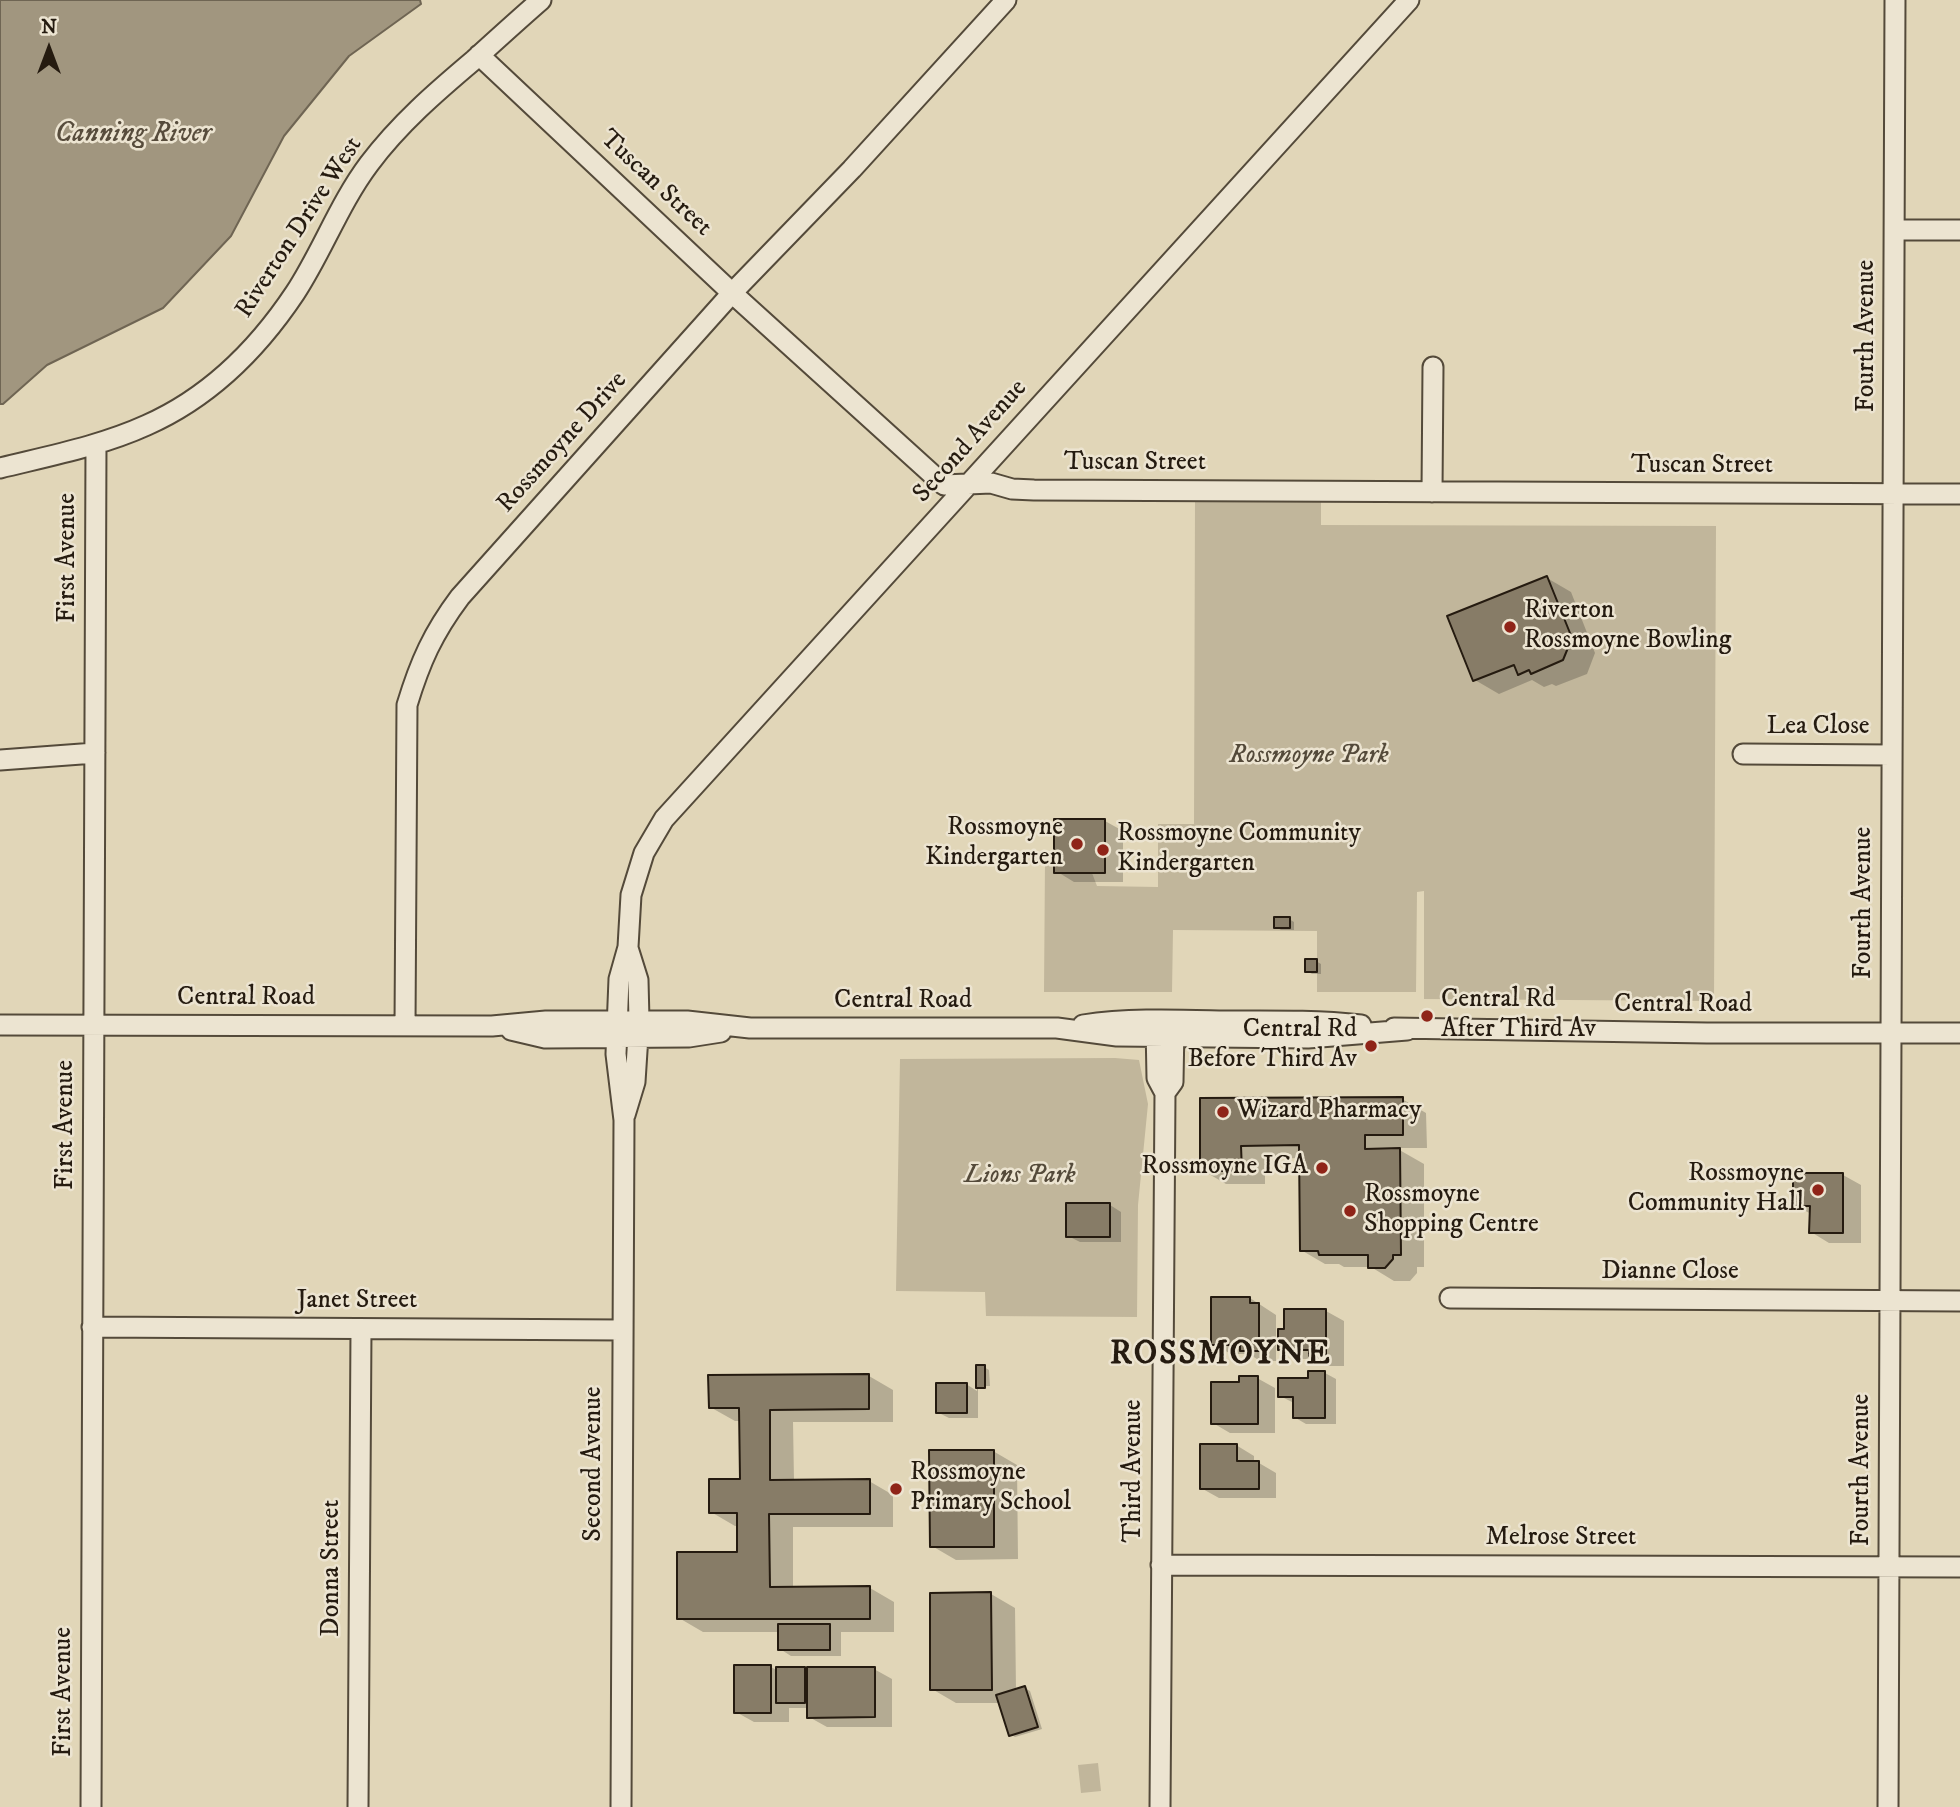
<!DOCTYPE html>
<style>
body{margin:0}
#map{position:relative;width:1960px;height:1807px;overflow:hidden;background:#e1d6b8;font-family:"IM FELL DW Pica",serif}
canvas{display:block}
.north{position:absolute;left:14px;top:14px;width:70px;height:70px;-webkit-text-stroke:5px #ece4d1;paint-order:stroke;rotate:0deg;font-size:19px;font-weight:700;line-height:28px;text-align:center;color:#251b10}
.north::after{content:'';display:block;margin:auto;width:24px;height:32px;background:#251b10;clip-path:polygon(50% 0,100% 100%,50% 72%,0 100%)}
</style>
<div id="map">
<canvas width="1960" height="1807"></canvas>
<div class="north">N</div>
</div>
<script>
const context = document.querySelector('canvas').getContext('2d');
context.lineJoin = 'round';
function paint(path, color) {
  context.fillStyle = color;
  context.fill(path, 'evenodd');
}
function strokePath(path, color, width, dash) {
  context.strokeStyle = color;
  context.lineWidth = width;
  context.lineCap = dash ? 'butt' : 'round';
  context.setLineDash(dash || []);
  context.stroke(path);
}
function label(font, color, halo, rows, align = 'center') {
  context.font = font + ' "IM FELL DW Pica",serif';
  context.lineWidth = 5;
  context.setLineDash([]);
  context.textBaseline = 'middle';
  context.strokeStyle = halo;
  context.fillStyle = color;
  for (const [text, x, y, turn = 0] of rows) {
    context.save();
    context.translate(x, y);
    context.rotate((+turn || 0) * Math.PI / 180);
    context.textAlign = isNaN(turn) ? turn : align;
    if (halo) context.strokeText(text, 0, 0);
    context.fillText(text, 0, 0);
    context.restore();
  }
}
paint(new Path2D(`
 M 1195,502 L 1321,502 L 1321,525 L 1716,526 L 1714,1001 L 1424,999 L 1424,891 L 1417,892 L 1416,992 L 1317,992 L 1317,931 L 1173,930 L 1172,992 L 1044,992 L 1045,861 L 1054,861 L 1092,873 L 1097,886 L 1158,887 L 1158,824 L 1194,824 Z
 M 1115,1058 L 1139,1060 L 1148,1104 L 1138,1205 L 1137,1317 L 986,1316 L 985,1292 L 896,1291 L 900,1059 Z
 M 1098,1763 L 1101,1791 L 1081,1793 L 1078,1765 Z`), '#c1b69b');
const water = new Path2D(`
 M 0,0 L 420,0 L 421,4 L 349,56 L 284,136 L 231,236 L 163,308 L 47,365 L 3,404 L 0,404 Z`);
paint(water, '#a1967f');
strokePath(water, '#6f6553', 2);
paint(new Path2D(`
 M 1547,578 L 1571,592 L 1595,653 L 1587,674 L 1556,686 L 1552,684 L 1544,687 L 1532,680 L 1499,694 L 1475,680 Z
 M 1105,821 L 1123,831 L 1123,882 L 1074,882 L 1056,871 Z
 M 1289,919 L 1294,922 L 1294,930 L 1281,930 L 1276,927 Z
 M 1316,961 L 1321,964 L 1321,974 L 1312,974 L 1307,971 Z
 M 1201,1099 L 1402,1099 L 1426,1113 L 1427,1148 L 1396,1148 L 1424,1164 L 1424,1267 L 1417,1267 L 1417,1273 L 1410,1281 L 1394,1281 L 1371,1267 L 1344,1267 L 1339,1264 L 1325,1264 L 1301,1250 L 1301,1158 L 1265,1159 L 1265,1184 L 1226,1184 L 1202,1170 Z
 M 1843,1175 L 1861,1185 L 1861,1243 L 1829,1243 L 1811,1232 L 1811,1214 L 1795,1205 Z
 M 1110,1205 L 1121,1212 L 1121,1242 L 1080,1242 L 1068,1236 Z
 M 1250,1298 L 1276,1315 L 1276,1361 L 1260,1361 L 1249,1354 L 1231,1354 L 1213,1344 Z
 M 1326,1311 L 1344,1321 L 1344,1366 L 1328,1366 L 1317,1359 L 1297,1359 L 1280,1349 Z
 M 977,1367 L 984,1367 L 989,1370 L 990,1386 L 980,1386 L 980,1389 L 978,1387 L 978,1418 L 949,1418 L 937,1412 L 966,1384 L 977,1391 Z
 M 1325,1373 L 1336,1379 L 1336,1424 L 1306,1424 L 1294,1417 L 1294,1403 L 1280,1396 Z
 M 869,1376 L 893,1390 L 893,1422 L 793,1422 L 794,1481 L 869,1481 L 893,1495 L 893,1527 L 793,1527 L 793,1588 L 870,1588 L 894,1602 L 894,1632 L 841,1632 L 841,1656 L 791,1656 L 780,1649 L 780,1632 L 703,1632 L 679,1618 L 739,1554 L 739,1526 L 735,1526 L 711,1512 L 741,1481 L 741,1421 L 735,1421 L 710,1407 Z
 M 1257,1378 L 1275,1388 L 1275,1433 L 1230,1433 L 1213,1423 L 1241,1384 Z
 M 1236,1445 L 1254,1456 L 1254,1463 L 1259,1463 L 1276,1473 L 1276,1498 L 1219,1498 L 1201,1488 Z
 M 993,1451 L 1017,1465 L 1018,1559 L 956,1560 L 932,1546 Z
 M 991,1594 L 1015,1608 L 1016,1691 L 1025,1688 L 1030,1691 L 1042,1729 L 1015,1737 L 1010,1734 L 1000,1703 L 956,1703 L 932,1689 Z
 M 771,1667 L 778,1671 L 874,1669 L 892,1679 L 892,1727 L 827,1727 L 809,1717 L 809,1708 L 789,1708 L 789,1722 L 754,1722 L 736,1712 Z`), '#0003');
const building = new Path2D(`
 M 1547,576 L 1572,638 L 1563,660 L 1531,674 L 1529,670 L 1518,675 L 1514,665 L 1473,681 L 1447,616 Z
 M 1054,819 L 1105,819 L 1105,873 L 1054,873 Z
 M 1274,917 L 1290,917 L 1290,928 L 1274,928 Z
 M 1305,959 L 1317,959 L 1317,972 L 1305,972 Z
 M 1403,1097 L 1403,1135 L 1365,1135 L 1365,1149 L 1400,1148 L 1401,1255 L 1393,1255 L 1393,1259 L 1385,1268 L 1368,1268 L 1368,1255 L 1319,1255 L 1318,1251 L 1300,1251 L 1299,1145 L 1241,1146 L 1242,1171 L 1200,1171 L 1200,1098 Z
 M 1793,1173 L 1843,1173 L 1843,1233 L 1809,1233 L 1810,1206 L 1793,1206 Z
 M 1066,1203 L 1110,1203 L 1110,1237 L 1066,1237 Z
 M 1211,1297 L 1250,1297 L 1250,1303 L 1259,1303 L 1259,1351 L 1240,1351 L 1240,1345 L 1211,1345 Z
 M 1284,1309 L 1326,1309 L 1326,1356 L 1309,1356 L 1309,1350 L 1278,1350 L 1278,1329 L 1284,1329 Z
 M 976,1365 L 985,1365 L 985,1388 L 976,1388 Z
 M 1308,1371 L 1325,1371 L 1325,1418 L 1293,1418 L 1293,1397 L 1278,1397 L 1278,1378 L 1308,1378 Z
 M 869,1374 L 869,1409 L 770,1410 L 770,1480 L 870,1479 L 870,1514 L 769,1514 L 770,1587 L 870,1586 L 870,1619 L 677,1619 L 677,1552 L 737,1552 L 737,1513 L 709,1513 L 709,1479 L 740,1479 L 739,1408 L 709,1408 L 708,1375 Z
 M 1239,1376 L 1258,1376 L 1258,1424 L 1211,1424 L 1211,1382 L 1239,1382 Z
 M 936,1383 L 967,1383 L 967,1413 L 936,1413 Z
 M 1200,1444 L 1237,1444 L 1237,1461 L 1259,1461 L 1259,1489 L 1200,1489 Z
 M 929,1450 L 994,1450 L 994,1547 L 930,1547 Z
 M 991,1592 L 992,1690 L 930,1690 L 930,1593 Z
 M 778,1624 L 830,1624 L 830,1650 L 778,1650 Z
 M 734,1665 L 771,1665 L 771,1713 L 734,1713 Z
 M 776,1667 L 805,1667 L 805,1703 L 776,1703 Z
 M 807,1667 L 875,1667 L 875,1717 L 807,1718 Z
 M 1025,1686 L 1038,1727 L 1009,1736 L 996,1695 Z`);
paint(building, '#877c67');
strokePath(building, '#251b10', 2);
const minor = new Path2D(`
 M 479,55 L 732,293 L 944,485 L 991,483 L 1012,489 L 1034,490 L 1960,494
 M 1895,230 L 1960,230
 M 0,468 C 49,456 101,446 147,425 C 210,397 257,350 295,293 C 322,252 339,204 369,164 C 399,124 436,92 474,60 C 496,40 518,20 541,0
 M 1432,492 L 1433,367
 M 1743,754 L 1892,755
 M 0,760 L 95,753
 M 0,1025 L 492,1026 L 546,1021 L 687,1021 L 750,1028 L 1057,1028 L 1117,1036 L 1308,1038 L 1407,1030
 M 405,1025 L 407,705 C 420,662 433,633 460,597 L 732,293 L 852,169 L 1006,0
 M 1083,1025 C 1130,1018 1177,1020 1225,1021 C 1270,1021 1315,1020 1361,1025
 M 1156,1025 L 1157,1078 L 1165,1093 L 1160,1807
 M 1394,1028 L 1707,1033 L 1960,1033
 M 511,1030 L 545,1038 L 689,1037 L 721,1032
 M 1165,1093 L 1173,1082 L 1174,1026
 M 625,1115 L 635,1082 L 639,1020 L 638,980 L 628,948
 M 1450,1298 L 1960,1301
 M 92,1327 L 622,1330
 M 1161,1565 L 1960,1567
 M 91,1807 L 96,444
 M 358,1807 L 361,1329
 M 621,1807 L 624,1120 L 616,1054 L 619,979 L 628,947 L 631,895 L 644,853 L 664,819 L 1409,0
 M 1888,1807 L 1895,0`);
strokePath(minor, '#544a3a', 23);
strokePath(minor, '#ece4d1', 19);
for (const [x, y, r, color] of [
 [1510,627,7,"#8f2418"],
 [1077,844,7,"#8f2418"],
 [1103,850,7,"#8f2418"],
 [1427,1016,7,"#8f2418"],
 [1371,1046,7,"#8f2418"],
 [1223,1112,7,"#8f2418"],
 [1322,1168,7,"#8f2418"],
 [1818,1190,7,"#8f2418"],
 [1350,1211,7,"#8f2418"],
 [896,1489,7,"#8f2418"]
]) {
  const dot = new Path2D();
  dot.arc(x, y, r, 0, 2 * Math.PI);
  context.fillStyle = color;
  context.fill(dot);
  strokePath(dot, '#ece4d1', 2.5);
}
label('26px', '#251b10', '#ece4d1', [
 ["Tuscan Street",655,184,43],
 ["Riverton Drive West",300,228,-57],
 ["Fourth Avenue",1868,336,-90],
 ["Second Avenue",971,442,-48],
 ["Rossmoyne Drive",563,443,-48],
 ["Tuscan Street",1135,464],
 ["Tuscan Street",1702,467],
 ["First Avenue",69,558,-90],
 ["Lea Close",1818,728],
 ["Fourth Avenue",1865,903,-90],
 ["Central Road",246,999],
 ["Central Road",903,1002],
 ["Central Road",1683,1006],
 ["First Avenue",67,1125,-90],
 ["Dianne Close",1670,1273],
 ["Janet Street",357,1302],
 ["Second Avenue",595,1464,-90],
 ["Fourth Avenue",1863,1470,-90],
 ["Third Avenue",1135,1471,-90],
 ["Melrose Street",1561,1539],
 ["Donna Street",333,1568,-90],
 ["First Avenue",65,1692,-90]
]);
label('26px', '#251b10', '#ece4d1', [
 ["Riverton",1524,612],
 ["Rossmoyne Bowling",1524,642],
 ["Rossmoyne",1063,829,"right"],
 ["Kindergarten",1063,859,"right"],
 ["Rossmoyne Community",1117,835],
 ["Kindergarten",1117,865],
 ["Central Rd",1441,1001],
 ["After Third Av",1441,1031],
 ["Central Rd",1357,1031,"right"],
 ["Before Third Av",1357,1061,"right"],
 ["Wizard Pharmacy",1237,1112],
 ["Rossmoyne IGA",1308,1168,"right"],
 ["Rossmoyne",1804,1175,"right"],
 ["Community Hall",1804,1205,"right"],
 ["Rossmoyne",1364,1196],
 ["Shopping Centre",1364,1226],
 ["Rossmoyne",910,1474],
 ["Primary School",910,1504]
], 'left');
label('italic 26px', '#544a3a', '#ece4d1', [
 ["Rossmoyne Park",1309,757],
 ["Lions Park",1020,1177]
]);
label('italic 28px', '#574c3c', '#ece4d1', [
 ["Canning River",133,135]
]);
context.letterSpacing = '2px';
label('bold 33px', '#251b10', '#ece4d1', [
 ["ROSSMOYNE",1221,1356]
]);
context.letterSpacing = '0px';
</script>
